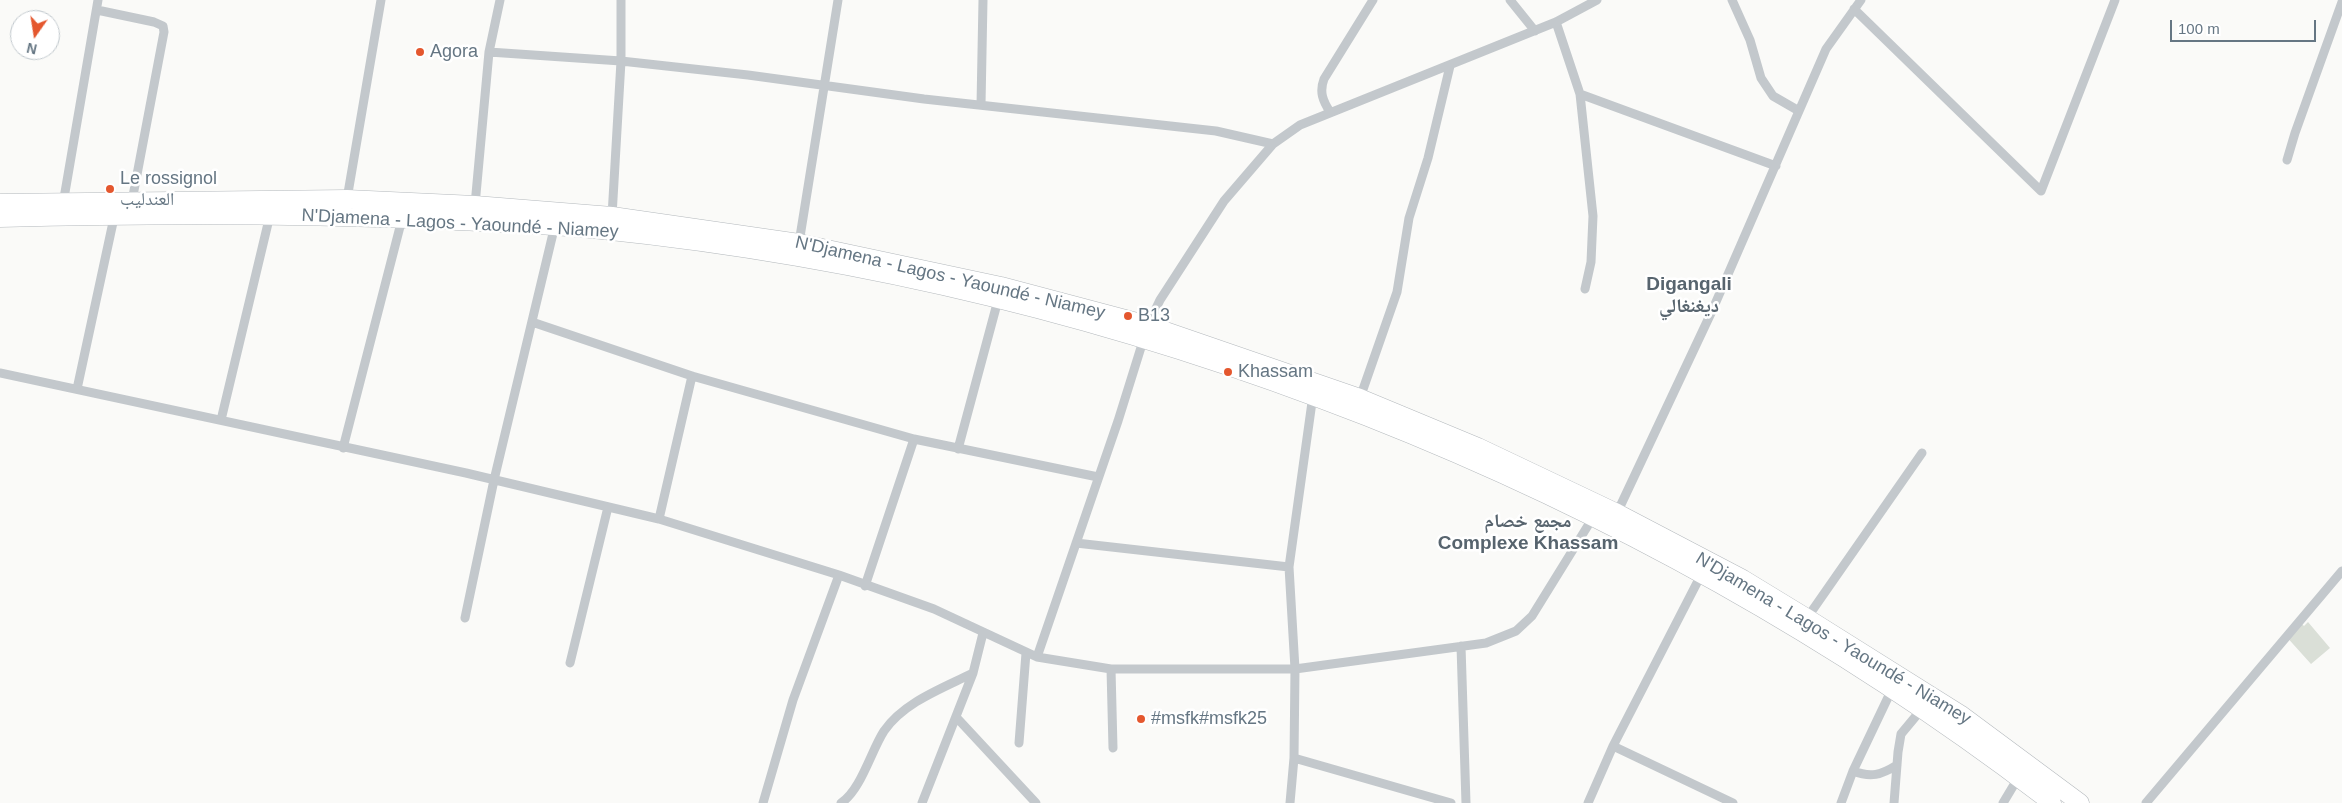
<!DOCTYPE html>
<meta charset="utf-8">
<style>
body{margin:0}
#map{position:relative;width:2342px;height:803px;overflow:hidden;background:#fafaf8;font-family:Arial,sans-serif}
canvas{display:block}
.north{position:absolute;left:10px;top:10px;width:50px;height:50px;box-sizing:border-box;background:#fff;border:1px solid #c1c8cd;border-radius:50%;rotate:193deg;font-size:14px;font-weight:700;line-height:20px;text-align:center;color:#657683}
.north::after{content:'';display:block;margin:auto;width:18px;height:22px;background:#e4572e;clip-path:polygon(50% 0,100% 100%,50% 72%,0 100%)}
.scale{position:absolute;left:2170px;top:20px;width:146px;height:22px;box-sizing:border-box;border:2px solid #657683;border-top:0;padding-left:6px;font-size:15px;line-height:18px;white-space:nowrap;color:#657683;-webkit-text-stroke:4px #fff;paint-order:stroke}
</style>
<div id="map">
<canvas width="2342" height="803"></canvas>
<div class="north">N</div>
<div class="scale">100 m</div>
</div>
<script>
const context = document.querySelector('canvas').getContext('2d');
context.lineJoin = 'round';
function paint(path, color) {
  context.fillStyle = color;
  context.fill(path, 'evenodd');
}
function strokePath(path, color, width, dash) {
  context.strokeStyle = color;
  context.lineWidth = width;
  context.lineCap = dash ? 'butt' : 'round';
  context.setLineDash(dash || []);
  context.stroke(path);
}
function label(font, color, halo, rows, align = 'center') {
  context.font = font + ' Arial,"Noto Naskh Arabic",sans-serif';
  context.lineWidth = 5;
  context.setLineDash([]);
  context.textBaseline = 'middle';
  context.strokeStyle = halo;
  context.fillStyle = color;
  for (const [text, x, y, turn = 0] of rows) {
    context.save();
    context.translate(x, y);
    context.rotate((+turn || 0) * Math.PI / 180);
    context.textAlign = isNaN(turn) ? turn : align;
    if (halo) context.strokeText(text, 0, 0);
    context.fillText(text, 0, 0);
    context.restore();
  }
}
paint(new Path2D(`
 M 2299,621 L 2304,626 L 2308,622 L 2330,648 L 2311,664 L 2284,634 Z`), '#dadfd7');
const highway = new Path2D(`
 M 0,203 L 347,199 L 475,205 L 612,216 L 799,243 L 1001,286 L 1148,325 L 1360,398 L 1478,447 L 1617,513 L 1743,579 L 1807,618 L 1960,714 L 2080,803
 M 0,218 C 146,214 292,214 438,220 C 493,223 548,224 602,230 C 1126,284 1634,483 2052,803`);
strokePath(highway, '#b4b9bd', 19);
strokePath(new Path2D(`
 M 1510,0 L 1535,31
 M 1732,0 L 1750,40 L 1761,78 L 1773,96 L 1799,111
 M 1854,9 L 2041,191 L 2115,0
 M 97,10 L 154,22 L 163,26 L 164,32 L 132,201
 M 1556,22 L 1580,94 L 1593,216 L 1591,262 L 1585,289
 M 489,52 L 621,61 L 748,75 L 924,99 L 1216,131 L 1273,144
 M 1580,94 L 1776,166
 M 981,105 L 983,0
 M 1330,112 C 1323,101 1319,92 1324,79 L 1373,0
 M 2287,160 L 2295,133 L 2342,2
 M 347,199 L 381,0
 M 63,204 L 98,0
 M 475,205 L 489,52 L 500,0
 M 612,216 L 621,61 L 621,0
 M 799,243 L 838,0
 M 532,322 L 692,376 L 914,439 L 1098,477
 M 0,373 L 466,473 L 659,519 L 839,575 L 934,609 L 1037,657 L 1111,669 L 1295,669 L 1486,643 L 1516,631 L 1532,616 L 1592,519
 M 77,389 L 115,213
 M 1360,398 L 1397,292 L 1409,218 L 1428,158 L 1450,66
 M 221,420 L 270,215
 M 343,448 L 402,219
 M 958,449 L 998,300
 M 1617,513 L 1712,311 L 1826,49 L 1861,0
 M 659,519 L 692,376
 M 1076,543 L 1289,567
 M 865,586 L 914,439
 M 465,618 L 494,480 L 555,225
 M 1807,618 L 1922,453
 M 1461,646 L 1466,803
 M 1037,657 L 1118,421 L 1148,325 L 1160,300 L 1224,201 L 1273,144 L 1300,125 L 1556,22 L 1597,0
 M 570,663 L 608,507
 M 1111,669 L 1113,748
 M 957,718 L 1036,803
 M 1019,743 L 1026,653
 M 1613,746 L 1733,803
 M 1294,758 L 1451,803
 M 1853,771 C 1871,778 1881,775 1897,765
 M 763,803 L 793,700 L 839,575
 M 841,803 C 861,790 871,751 884,731 C 904,702 943,688 973,673
 M 922,803 L 973,673 L 983,633
 M 1290,803 L 1294,758 L 1295,669 L 1289,567 L 1313,395
 M 1588,803 L 1613,746 L 1701,575
 M 1841,803 L 1853,771 L 1892,689
 M 1894,803 L 1898,752 L 1901,734 L 1921,710
 M 2003,803 L 2018,778
 M 2146,803 L 2342,571`), '#c3c8cc', 9);
strokePath(highway, '#fff', 18);
for (const [x, y, r, color] of [
 [420,52,5,"#e4572e"],
 [110,189,5,"#e4572e"],
 [1128,316,5,"#e4572e"],
 [1228,372,5,"#e4572e"],
 [1141,719,5,"#e4572e"]
]) {
  const dot = new Path2D();
  dot.arc(x, y, r, 0, 2 * Math.PI);
  context.fillStyle = color;
  context.fill(dot);
  strokePath(dot, '#fff', 2);
}
label('18px', '#657683', '#fff', [
 ["Agora",430,52],
 ["Le rossignol",120,179],
 ["العندليب",120,200],
 ["B13",1138,316],
 ["Khassam",1238,372],
 ["#msfk#msfk25",1151,719]
], 'left');
label('18px', '#657683', '#fff', [
 ["N'Djamena - Lagos - Yaoundé - Niamey",460,224,3],
 ["N'Djamena - Lagos - Yaoundé - Niamey",950,278,13],
 ["N'Djamena - Lagos - Yaoundé - Niamey",1833,639,31]
]);
label('bold 19px', '#57646e', '#fff', [
 ["Digangali",1689,285],
 ["ديغنغالي",1689,307],
 ["مجمع خصام",1528,522],
 ["Complexe Khassam",1528,544]
]);
</script>
